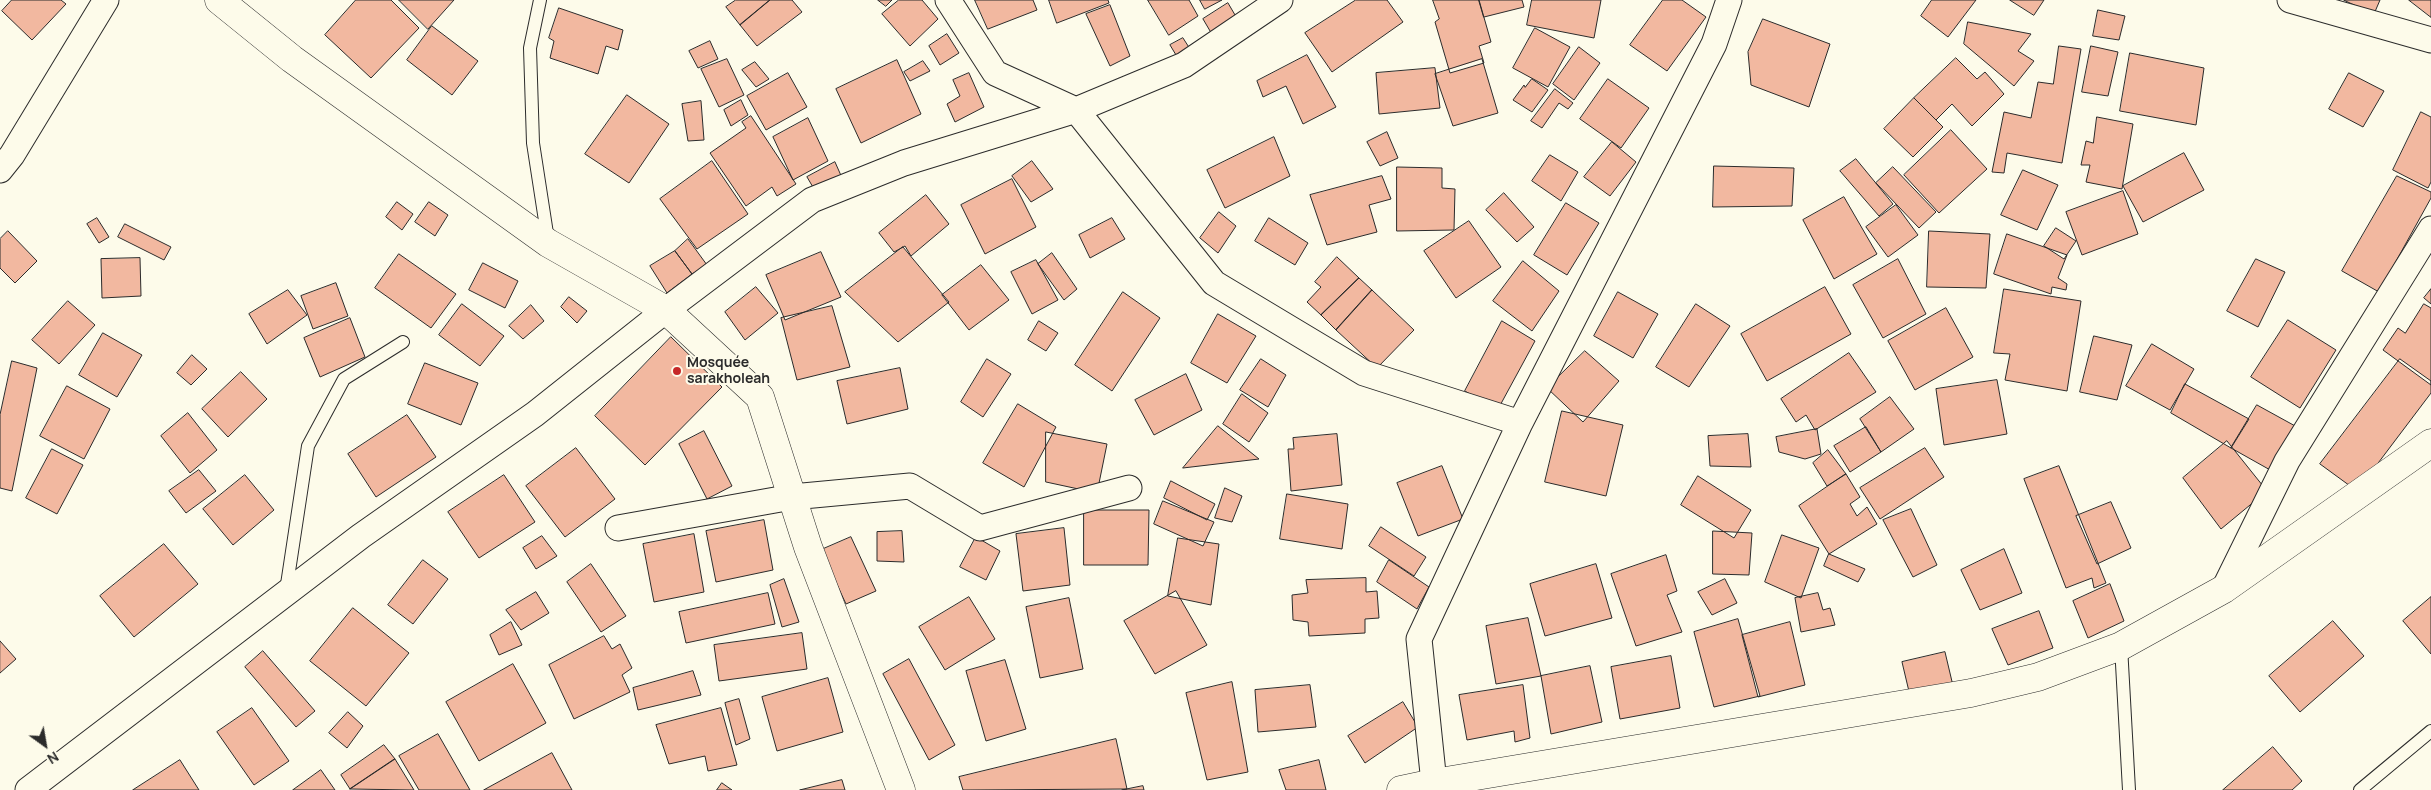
<!DOCTYPE html>
<meta charset="utf-8">
<style>
body{margin:0}
#map{position:relative;width:2431px;height:790px;overflow:hidden;background:#fdfbea;font-family:Manrope,sans-serif}
canvas{display:block}
.north{position:absolute;left:20px;top:720px;width:50px;height:50px;-webkit-text-stroke:4px #fdfbea;paint-order:stroke;rotate:148deg;font-size:14px;font-weight:700;line-height:20px;text-align:center;color:#2b2b2b}
.north::after{content:'';display:block;margin:auto;width:18px;height:22px;background:#2b2b2b;clip-path:polygon(50% 0,100% 100%,50% 72%,0 100%)}
</style>
<div id="map">
<canvas width="2431" height="790"></canvas>
<div class="north">N</div>
</div>
<script>
const context = document.querySelector('canvas').getContext('2d');
context.lineJoin = 'round';
function paint(path, color) {
  context.fillStyle = color;
  context.fill(path, 'evenodd');
}
function strokePath(path, color, width, dash) {
  context.strokeStyle = color;
  context.lineWidth = width;
  context.lineCap = dash ? 'butt' : 'round';
  context.setLineDash(dash || []);
  context.stroke(path);
}
function label(font, color, halo, rows, align = 'center') {
  context.font = font + ' Manrope,sans-serif';
  context.lineWidth = 4;
  context.setLineDash([]);
  context.textBaseline = 'middle';
  context.strokeStyle = halo;
  context.fillStyle = color;
  for (const [text, x, y, turn = 0] of rows) {
    context.save();
    context.translate(x, y);
    context.rotate((+turn || 0) * Math.PI / 180);
    context.textAlign = isNaN(turn) ? turn : align;
    if (halo) context.strokeText(text, 0, 0);
    context.fillText(text, 0, 0);
    context.restore();
  }
}
const building = new Path2D(`
 M 12,0 L 61,0 L 66,4 L 32,40 L 2,11 Z
 M 356,0 L 391,0 L 419,28 L 371,78 L 325,35 Z
 M 399,0 L 454,0 L 428,29 Z
 M 736,0 L 770,0 L 740,25 L 726,7 Z
 M 770,0 L 792,0 L 802,12 L 757,46 L 740,25 Z
 M 878,0 L 892,0 L 886,6 Z
 M 899,0 L 922,0 L 938,19 L 910,46 L 882,14 Z
 M 975,0 L 1033,0 L 1037,10 L 988,29 Z
 M 1049,0 L 1108,0 L 1109,3 L 1057,23 Z
 M 1148,0 L 1189,0 L 1198,16 L 1169,35 Z
 M 1200,0 L 1222,0 L 1205,9 Z
 M 1356,0 L 1387,0 L 1403,22 L 1332,72 L 1305,33 Z
 M 1433,0 L 1479,0 L 1491,42 L 1479,46 L 1484,63 L 1450,73 L 1435,22 L 1439,19 Z
 M 1479,0 L 1522,0 L 1524,7 L 1484,17 Z
 M 1532,0 L 1601,0 L 1594,38 L 1527,25 Z
 M 1663,0 L 1682,0 L 1706,17 L 1667,71 L 1630,45 Z
 M 1932,0 L 1976,0 L 1948,37 L 1921,16 Z
 M 2010,0 L 2044,0 L 2034,15 Z
 M 2344,0 L 2380,0 L 2374,14 Z
 M 2409,0 L 2431,0 L 2431,17 Z
 M 1228,3 L 1238,20 L 1213,36 L 1203,19 Z
 M 1110,5 L 1130,56 L 1110,66 L 1086,14 Z
 M 559,8 L 623,30 L 618,50 L 606,46 L 598,74 L 550,58 L 554,41 L 549,38 Z
 M 2098,10 L 2125,16 L 2119,40 L 2093,36 Z
 M 1763,19 L 1830,44 L 1809,107 L 1751,85 L 1748,52 Z
 M 1968,22 L 2031,34 L 2018,51 L 2034,61 L 2014,86 L 1964,44 Z
 M 432,26 L 478,61 L 452,95 L 407,60 Z
 M 1535,28 L 1570,47 L 1548,87 L 1513,68 Z
 M 947,34 L 959,53 L 940,65 L 929,46 Z
 M 1183,38 L 1192,52 L 1179,60 L 1170,45 Z
 M 710,41 L 718,59 L 698,68 L 689,51 Z
 M 2059,46 L 2081,49 L 2062,163 L 2007,153 L 2004,173 L 1992,172 L 2004,112 L 2031,118 L 2038,82 L 2053,84 Z
 M 2091,46 L 2118,52 L 2108,96 L 2082,92 Z
 M 1579,47 L 1600,63 L 1574,100 L 1553,84 Z
 M 2130,53 L 2204,68 L 2196,125 L 2120,111 Z
 M 1307,55 L 1336,107 L 1303,124 L 1286,86 L 1263,97 L 1257,81 Z
 M 1956,58 L 1977,79 L 1985,72 L 2004,94 L 1972,126 L 1952,104 L 1936,120 L 1914,98 Z
 M 727,59 L 744,95 L 719,107 L 701,69 Z
 M 1482,59 L 1498,113 L 1453,126 L 1435,74 Z
 M 897,60 L 921,114 L 861,143 L 836,89 Z
 M 923,61 L 930,71 L 910,81 L 904,72 Z
 M 755,62 L 769,79 L 756,87 L 742,70 Z
 M 1435,68 L 1440,108 L 1379,114 L 1376,73 Z
 M 788,73 L 807,107 L 766,130 L 747,96 Z
 M 969,73 L 984,107 L 955,122 L 947,104 L 960,96 L 953,80 Z
 M 2349,73 L 2384,91 L 2363,127 L 2329,109 Z
 M 1532,79 L 1548,90 L 1532,112 L 1513,100 L 1524,85 L 1525,87 Z
 M 1608,79 L 1649,108 L 1621,148 L 1580,119 Z
 M 1555,89 L 1573,103 L 1568,109 L 1559,103 L 1542,128 L 1531,121 Z
 M 627,95 L 669,124 L 629,183 L 585,154 Z
 M 1914,98 L 1943,127 L 1913,157 L 1884,129 Z
 M 741,100 L 748,115 L 731,126 L 724,110 Z
 M 701,101 L 704,140 L 688,141 L 682,104 Z
 M 2421,112 L 2431,117 L 2431,182 L 2428,188 L 2393,170 Z
 M 751,116 L 796,184 L 777,196 L 772,187 L 746,206 L 710,153 L 746,128 L 742,122 Z
 M 2097,117 L 2133,124 L 2122,189 L 2086,182 L 2090,165 L 2081,165 L 2086,141 L 2093,143 Z
 M 808,118 L 828,161 L 793,180 L 773,137 Z
 M 1951,130 L 1987,169 L 1939,213 L 1904,175 Z
 M 1387,132 L 1398,158 L 1380,166 L 1367,142 Z
 M 1274,137 L 1290,176 L 1225,208 L 1207,170 Z
 M 1612,142 L 1636,162 L 1610,196 L 1584,177 Z
 M 2184,153 L 2204,190 L 2143,222 L 2123,186 Z
 M 1550,155 L 1578,172 L 1561,201 L 1532,181 Z
 M 1856,159 L 1893,204 L 1879,216 L 1840,171 Z
 M 712,161 L 748,214 L 697,249 L 660,199 Z
 M 1032,161 L 1053,189 L 1031,202 L 1012,176 Z
 M 835,162 L 843,180 L 817,194 L 807,177 Z
 M 1714,166 L 1794,168 L 1792,206 L 1713,207 Z
 M 1397,167 L 1442,168 L 1442,188 L 1455,189 L 1454,230 L 1397,231 Z
 M 1893,167 L 1936,212 L 1919,228 L 1876,183 Z
 M 2023,170 L 2058,185 L 2037,230 L 2001,215 Z
 M 1382,176 L 1391,199 L 1369,205 L 1377,232 L 1327,245 L 1310,195 Z
 M 2397,176 L 2431,192 L 2431,198 L 2379,292 L 2342,271 Z
 M 1012,179 L 1036,227 L 985,254 L 961,205 Z
 M 2123,191 L 2138,234 L 2082,255 L 2066,212 Z
 M 1504,193 L 1534,227 L 1517,242 L 1486,210 Z
 M 926,195 L 949,224 L 911,256 L 905,246 L 894,252 L 879,233 Z
 M 1844,197 L 1877,254 L 1834,279 L 1803,220 Z
 M 397,202 L 413,214 L 402,230 L 386,217 Z
 M 429,202 L 448,215 L 435,236 L 415,222 Z
 M 1566,203 L 1599,223 L 1567,275 L 1534,255 Z
 M 1896,205 L 1918,235 L 1888,257 L 1866,227 Z
 M 1219,212 L 1236,226 L 1218,253 L 1200,238 Z
 M 97,218 L 109,237 L 99,243 L 87,224 Z
 M 1112,218 L 1125,239 L 1090,258 L 1079,235 Z
 M 1269,218 L 1308,243 L 1295,265 L 1255,241 Z
 M 1469,221 L 1501,267 L 1456,298 L 1424,251 Z
 M 125,224 L 171,247 L 164,260 L 118,237 Z
 M 2056,228 L 2076,241 L 2064,259 L 2044,246 Z
 M 8,231 L 37,261 L 15,283 L 0,268 L 0,239 Z
 M 1929,231 L 1990,234 L 1986,288 L 1927,287 Z
 M 2007,234 L 2067,255 L 2058,278 L 2067,284 L 2066,290 L 2052,287 L 2051,294 L 1994,274 Z
 M 688,239 L 707,265 L 692,274 L 675,251 Z
 M 903,247 L 949,302 L 898,342 L 845,292 Z
 M 675,251 L 692,274 L 667,293 L 650,266 Z
 M 821,252 L 841,297 L 785,320 L 766,275 Z
 M 1052,253 L 1077,289 L 1064,300 L 1038,264 Z
 M 399,254 L 456,294 L 431,328 L 375,288 Z
 M 1337,257 L 1359,278 L 1321,315 L 1307,302 L 1321,287 L 1315,282 Z
 M 140,258 L 141,296 L 102,298 L 101,259 Z
 M 1898,259 L 1926,314 L 1883,338 L 1853,285 Z
 M 2256,259 L 2285,272 L 2258,327 L 2227,311 Z
 M 1036,260 L 1058,300 L 1032,314 L 1011,272 Z
 M 1523,261 L 1559,291 L 1532,331 L 1493,301 Z
 M 483,263 L 518,281 L 505,308 L 469,290 Z
 M 981,265 L 1009,300 L 969,330 L 942,295 Z
 M 1359,278 L 1372,290 L 1336,330 L 1321,315 Z
 M 336,283 L 348,316 L 313,329 L 301,296 Z
 M 756,287 L 778,313 L 745,340 L 725,312 Z
 M 1825,287 L 1851,334 L 1767,381 L 1741,334 Z
 M 2004,289 L 2081,301 L 2067,391 L 2005,380 L 2010,354 L 1994,353 Z
 M 2431,289 L 2431,304 L 2424,298 Z
 M 288,290 L 307,315 L 267,344 L 249,314 Z
 M 1372,290 L 1414,330 L 1377,368 L 1336,330 Z
 M 1123,292 L 1160,318 L 1112,391 L 1075,365 Z
 M 1618,292 L 1658,314 L 1633,358 L 1594,336 Z
 M 569,297 L 587,311 L 577,323 L 561,307 Z
 M 68,301 L 95,325 L 59,364 L 32,340 Z
 M 462,304 L 504,336 L 480,366 L 439,335 Z
 M 1696,304 L 1730,326 L 1689,387 L 1656,367 Z
 M 2424,304 L 2431,308 L 2431,385 L 2383,350 L 2398,328 L 2405,333 Z
 M 531,305 L 544,321 L 523,339 L 509,326 Z
 M 832,306 L 850,367 L 797,380 L 781,318 Z
 M 1946,308 L 1973,357 L 1915,390 L 1888,341 Z
 M 1218,314 L 1256,336 L 1227,383 L 1191,363 Z
 M 350,318 L 365,357 L 320,377 L 304,338 Z
 M 2288,320 L 2336,350 L 2300,408 L 2251,377 Z
 M 1039,321 L 1058,333 L 1046,351 L 1028,340 Z
 M 1502,321 L 1535,341 L 1497,411 L 1465,391 Z
 M 103,333 L 142,355 L 117,397 L 79,375 Z
 M 2094,336 L 2132,345 L 2117,400 L 2080,392 Z
 M 671,337 L 722,387 L 645,465 L 595,416 Z
 M 2152,344 L 2194,369 L 2170,410 L 2126,386 Z
 M 1585,351 L 1619,381 L 1583,422 L 1547,388 Z
 M 1849,353 L 1876,392 L 1815,430 L 1806,415 L 1796,422 L 1781,399 Z
 M 192,355 L 207,369 L 191,385 L 177,373 Z
 M 987,359 L 1011,374 L 983,417 L 961,402 Z
 M 1261,359 L 1286,375 L 1268,407 L 1240,390 Z
 M 2400,359 L 2431,381 L 2431,393 L 2357,491 L 2320,464 Z
 M 12,361 L 37,368 L 12,491 L 0,488 L 0,415 Z
 M 425,363 L 478,383 L 461,425 L 408,404 Z
 M 900,368 L 908,409 L 847,424 L 837,381 Z
 M 241,372 L 267,399 L 228,437 L 202,409 Z
 M 1186,374 L 1202,410 L 1154,435 L 1135,400 Z
 M 1997,380 L 2007,434 L 1944,445 L 1936,389 Z
 M 2185,384 L 2249,419 L 2231,448 L 2171,413 Z
 M 67,386 L 110,409 L 84,459 L 40,436 Z
 M 1242,394 L 1268,413 L 1249,442 L 1223,424 Z
 M 1890,397 L 1914,429 L 1881,452 L 1860,419 Z
 M 1018,404 L 1056,427 L 1024,487 L 983,463 Z
 M 2257,405 L 2297,427 L 2272,471 L 2231,448 Z
 M 1562,411 L 1623,425 L 1606,496 L 1545,482 Z
 M 188,413 L 217,450 L 190,473 L 161,436 Z
 M 407,415 L 436,457 L 376,497 L 348,454 Z
 M 1218,426 L 1259,459 L 1183,468 Z
 M 1866,427 L 1881,452 L 1850,472 L 1834,446 Z
 M 1817,429 L 1821,454 L 1805,459 L 1779,452 L 1776,437 Z
 M 704,431 L 732,486 L 707,499 L 679,444 Z
 M 1046,432 L 1107,444 L 1097,493 L 1046,482 Z
 M 1337,434 L 1342,485 L 1291,491 L 1288,449 L 1294,449 L 1293,438 Z
 M 1748,434 L 1751,467 L 1710,466 L 1708,436 Z
 M 2227,441 L 2267,491 L 2221,529 L 2183,478 Z
 M 576,448 L 615,499 L 565,537 L 526,486 Z
 M 1925,448 L 1944,477 L 1880,519 L 1860,488 Z
 M 52,449 L 83,465 L 57,514 L 26,498 Z
 M 1828,450 L 1846,474 L 1827,486 L 1813,463 Z
 M 1442,466 L 1463,519 L 1418,536 L 1397,483 Z
 M 2059,466 L 2106,583 L 2094,588 L 2092,578 L 2066,588 L 2024,479 Z
 M 199,470 L 216,491 L 186,513 L 169,491 Z
 M 1846,474 L 1860,497 L 1850,504 L 1857,516 L 1867,507 L 1877,524 L 1829,554 L 1799,506 Z
 M 245,475 L 274,510 L 233,545 L 203,509 Z
 M 504,475 L 535,522 L 479,558 L 448,512 Z
 M 1698,476 L 1751,510 L 1734,538 L 1681,505 Z
 M 1171,481 L 1215,504 L 1207,520 L 1164,498 Z
 M 1225,488 L 1242,496 L 1232,522 L 1215,518 Z
 M 1287,494 L 1348,504 L 1342,549 L 1280,539 Z
 M 1163,501 L 1214,522 L 1203,546 L 1154,524 Z
 M 2111,502 L 2131,548 L 2097,564 L 2076,516 Z
 M 1911,509 L 1937,565 L 1913,577 L 1883,520 Z
 M 1084,510 L 1149,510 L 1148,565 L 1084,565 Z
 M 764,520 L 773,570 L 716,582 L 706,531 Z
 M 1381,527 L 1426,557 L 1414,576 L 1369,546 Z
 M 1064,528 L 1070,585 L 1023,591 L 1016,534 Z
 M 902,531 L 904,562 L 877,561 L 877,532 Z
 M 1713,531 L 1752,533 L 1749,575 L 1713,574 Z
 M 694,534 L 704,592 L 654,602 L 643,544 Z
 M 1782,535 L 1819,548 L 1801,598 L 1765,582 Z
 M 542,536 L 557,556 L 536,569 L 523,548 Z
 M 851,537 L 876,591 L 846,604 L 821,550 Z
 M 976,537 L 1000,551 L 986,580 L 960,567 Z
 M 1178,538 L 1219,544 L 1211,605 L 1168,596 Z
 M 164,544 L 198,584 L 134,637 L 100,596 Z
 M 2004,549 L 2022,593 L 1980,610 L 1961,570 Z
 M 1829,554 L 1865,569 L 1858,582 L 1824,566 Z
 M 1666,555 L 1677,591 L 1667,595 L 1682,632 L 1636,646 L 1611,574 Z
 M 423,560 L 448,579 L 413,624 L 388,605 Z
 M 1389,560 L 1429,587 L 1417,609 L 1377,582 Z
 M 591,564 L 626,616 L 601,632 L 567,582 Z
 M 1596,564 L 1612,618 L 1545,636 L 1530,584 Z
 M 1366,578 L 1366,592 L 1377,591 L 1379,618 L 1365,619 L 1365,633 L 1309,636 L 1308,622 L 1293,620 L 1292,595 L 1308,593 L 1306,580 Z
 M 784,579 L 799,622 L 782,627 L 770,585 Z
 M 1725,579 L 1737,603 L 1712,615 L 1698,592 Z
 M 2110,584 L 2124,621 L 2088,638 L 2073,601 Z
 M 1176,591 L 1207,645 L 1155,674 L 1124,621 Z
 M 536,592 L 549,613 L 521,630 L 506,610 Z
 M 768,593 L 775,624 L 686,643 L 679,612 Z
 M 1818,593 L 1823,610 L 1830,608 L 1835,625 L 1801,632 L 1795,598 Z
 M 969,597 L 995,639 L 945,670 L 919,627 Z
 M 2431,597 L 2431,654 L 2403,621 Z
 M 1069,598 L 1083,669 L 1040,678 L 1026,607 Z
 M 353,608 L 409,653 L 366,706 L 310,661 Z
 M 2039,611 L 2053,648 L 2008,665 L 1992,629 Z
 M 1528,618 L 1541,676 L 1496,684 L 1486,626 Z
 M 1738,619 L 1760,696 L 1714,707 L 1694,632 Z
 M 2333,621 L 2364,656 L 2300,712 L 2269,676 Z
 M 511,622 L 522,645 L 499,655 L 490,635 Z
 M 1790,622 L 1805,685 L 1758,697 L 1742,635 Z
 M 802,633 L 807,669 L 719,681 L 714,645 Z
 M 604,636 L 612,649 L 620,644 L 632,668 L 622,675 L 630,692 L 574,719 L 549,665 Z
 M 0,641 L 16,659 L 0,673 Z
 M 263,651 L 315,711 L 296,727 L 245,667 Z
 M 1945,652 L 1954,690 L 1911,700 L 1902,662 Z
 M 1671,656 L 1680,708 L 1620,719 L 1611,667 Z
 M 909,659 L 955,745 L 929,760 L 883,674 Z
 M 1005,660 L 1026,729 L 986,741 L 966,671 Z
 M 513,664 L 546,723 L 479,761 L 446,702 Z
 M 1590,666 L 1602,722 L 1551,734 L 1541,676 Z
 M 693,671 L 701,695 L 638,710 L 633,688 Z
 M 828,678 L 843,732 L 777,751 L 762,697 Z
 M 1232,682 L 1248,772 L 1207,780 L 1186,693 Z
 M 1310,685 L 1316,727 L 1258,732 L 1255,690 Z
 M 1523,685 L 1530,738 L 1515,742 L 1514,731 L 1467,740 L 1459,695 Z
 M 739,699 L 750,739 L 736,745 L 725,703 Z
 M 1403,702 L 1418,727 L 1365,763 L 1348,736 Z
 M 252,708 L 289,761 L 254,785 L 217,732 Z
 M 721,708 L 737,765 L 708,771 L 705,756 L 669,764 L 656,725 Z
 M 348,712 L 363,726 L 347,748 L 329,733 Z
 M 438,734 L 470,790 L 419,790 L 399,756 Z
 M 1116,739 L 1127,789 L 963,790 L 959,777 Z
 M 384,745 L 395,759 L 350,789 L 341,775 Z
 M 2273,747 L 2302,781 L 2292,790 L 2223,790 Z
 M 552,753 L 572,790 L 484,790 Z
 M 395,759 L 414,790 L 350,789 Z
 M 180,760 L 199,790 L 133,790 Z
 M 1319,760 L 1326,790 L 1286,790 L 1279,770 Z
 M 321,770 L 335,790 L 293,790 Z
 M 842,780 L 845,790 L 800,790 Z
 M 722,783 L 732,790 L 717,790 Z
 M 1143,786 L 1144,790 L 1122,790 Z`);
paint(building, '#f2b8a0');
strokePath(building, '#2b2b2b', 1);
const lane = new Path2D(`
 M 540,0 L 530,48 L 533,143 L 548,240
 M 286,591 L 308,446 L 344,379 L 403,342
 M 2121,646 L 2129,790
 M 2360,790 L 2431,731`);
const street = new Path2D(`
 M 948,0 L 995,73 L 1076,110 L 1214,283 L 1364,373 L 1520,423
 M 2290,0 L 2431,40
 M 0,170 L 12,155 L 106,0
 M 618,528 L 792,497 L 910,486 L 980,528 L 1129,488
 M 2224,589 L 2287,461 L 2431,229
 M 1434,783 L 1419,639 L 1520,423 L 1714,44 L 1729,0
 M 28,790 L 361,536 L 535,414 L 666,310 L 812,200 L 904,163 L 1076,110 L 1184,65 L 1280,0`);
const secondary = new Path2D(`
 M 219,0 L 292,59 L 548,243 L 666,310 L 760,397 L 808,547 L 901,790
 M 1401,790 L 1434,783 L 1971,693 L 2038,677 L 2121,646 L 2224,589 L 2431,443`);
strokePath(lane, '#2b2b2b', 14);
strokePath(street, '#2b2b2b', 27);
strokePath(secondary, '#2b2b2b', 29);
strokePath(lane, '#fdfbea', 12);
strokePath(street, '#fdfbea', 25);
strokePath(secondary, '#fdfbea', 28);
for (const [x, y, r, color] of [
 [677,371,5,"#c62828"]
]) {
  const dot = new Path2D();
  dot.arc(x, y, r, 0, 2 * Math.PI);
  context.fillStyle = color;
  context.fill(dot);
  strokePath(dot, '#fdfbea', 2);
}
label('bold 14px', '#2b2b2b', '#fdfbea', [
 ["Mosquée",687,363],
 ["sarakholeah",687,379]
], 'left');
</script>
